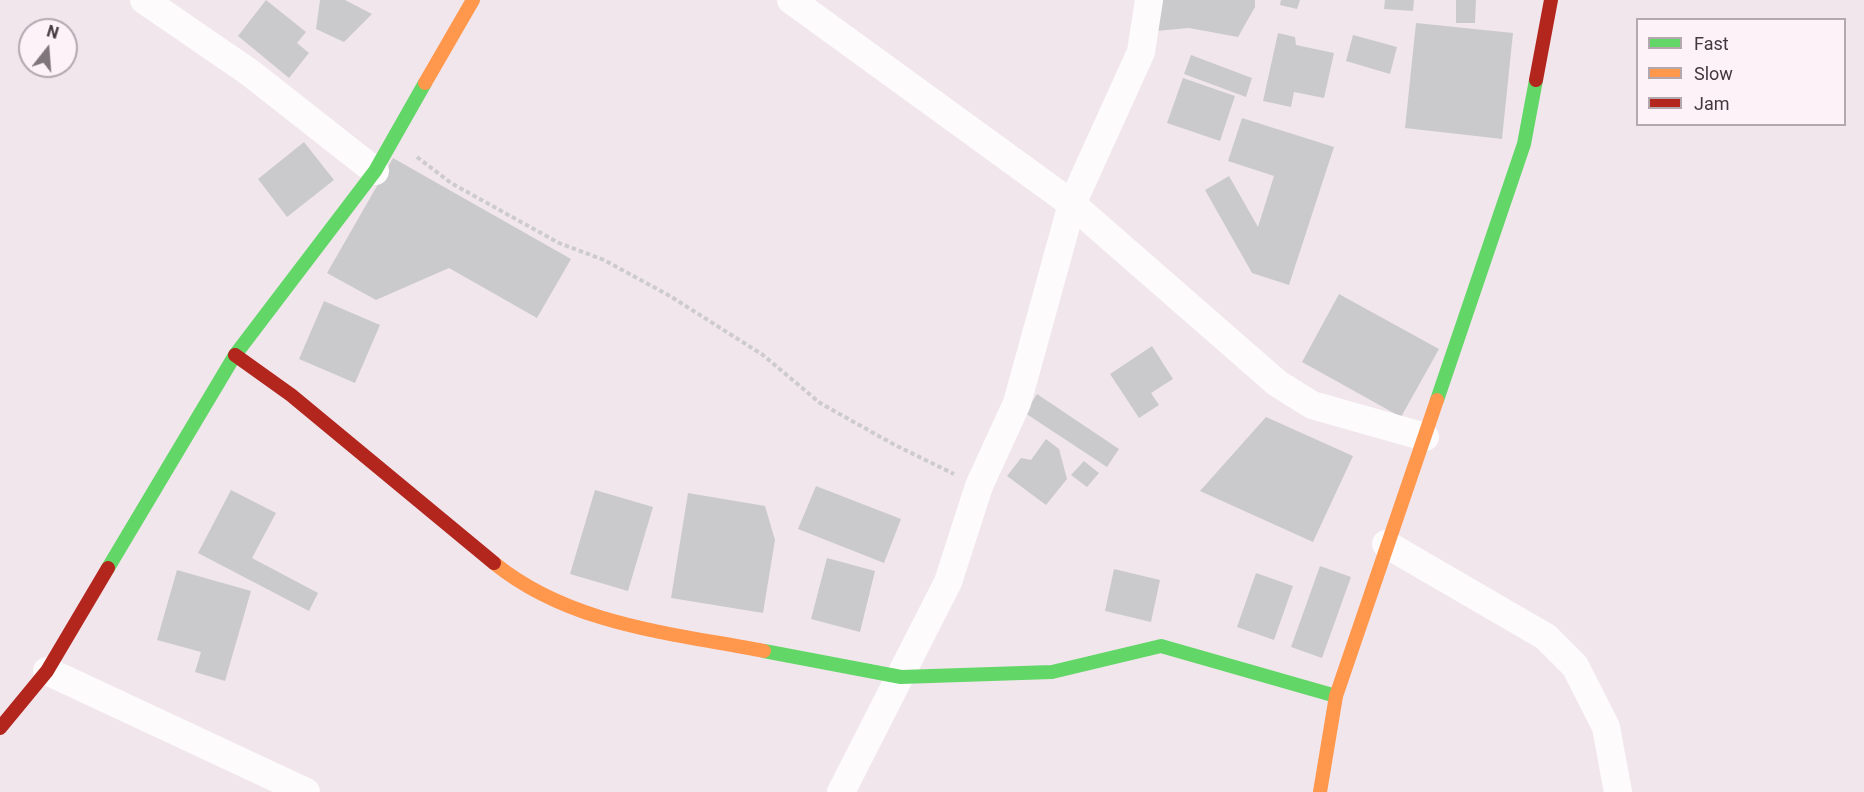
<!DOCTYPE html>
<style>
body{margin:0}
#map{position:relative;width:1864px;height:792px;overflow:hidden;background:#f1e6ec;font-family:Roboto,sans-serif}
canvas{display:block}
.legend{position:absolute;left:1636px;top:18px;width:210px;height:108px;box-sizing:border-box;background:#fef2f9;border:2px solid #b2a8ae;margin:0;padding:8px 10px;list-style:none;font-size:18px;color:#41393e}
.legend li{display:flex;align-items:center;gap:12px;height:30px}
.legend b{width:30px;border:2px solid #b2a8ae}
.north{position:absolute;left:18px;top:18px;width:60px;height:60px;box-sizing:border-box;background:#fef2f9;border:2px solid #b2a8ae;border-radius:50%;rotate:17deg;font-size:16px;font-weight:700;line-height:24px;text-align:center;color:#41393e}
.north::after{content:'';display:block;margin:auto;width:21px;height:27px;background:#7f767b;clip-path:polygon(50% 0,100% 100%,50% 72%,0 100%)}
</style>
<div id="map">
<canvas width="1864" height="792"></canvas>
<ul class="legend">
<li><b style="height:8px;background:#63d668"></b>Fast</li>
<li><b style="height:8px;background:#ff974d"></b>Slow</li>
<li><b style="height:8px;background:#b3261e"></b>Jam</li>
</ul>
<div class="north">N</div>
</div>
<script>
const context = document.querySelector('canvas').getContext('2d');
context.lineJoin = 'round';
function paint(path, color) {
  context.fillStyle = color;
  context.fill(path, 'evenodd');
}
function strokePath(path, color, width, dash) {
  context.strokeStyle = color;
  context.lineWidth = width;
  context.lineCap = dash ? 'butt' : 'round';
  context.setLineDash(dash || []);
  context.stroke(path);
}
paint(new Path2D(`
 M 266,0 L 306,32 L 297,43 L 309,53 L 289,78 L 238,36 Z
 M 320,0 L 345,0 L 372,14 L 344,42 L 316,29 Z
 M 1162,0 L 1255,0 L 1255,7 L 1238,37 L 1189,28 L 1156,31 Z
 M 1281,0 L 1300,0 L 1297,9 L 1280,5 Z
 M 1385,0 L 1414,0 L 1413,11 L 1384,9 Z
 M 1456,0 L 1476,0 L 1475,23 L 1456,23 Z
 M 1416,23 L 1513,33 L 1502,139 L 1405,128 Z
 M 1278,33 L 1295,37 L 1296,45 L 1334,53 L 1324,98 L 1294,92 L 1291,107 L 1263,101 Z
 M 1353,35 L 1397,47 L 1390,74 L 1346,61 Z
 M 1191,55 L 1252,78 L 1246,97 L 1184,74 Z
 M 1183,78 L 1235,96 L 1220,141 L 1167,123 Z
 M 1242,118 L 1334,147 L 1289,285 L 1252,273 L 1205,190 L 1229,176 L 1258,227 L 1274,176 L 1228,161 Z
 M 304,142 L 334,180 L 287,217 L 258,179 Z
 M 393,158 L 571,259 L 537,318 L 449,268 L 376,300 L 327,273 Z
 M 1339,294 L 1439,349 L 1401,417 L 1302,362 Z
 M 324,301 L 380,325 L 355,383 L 299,359 Z
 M 1152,346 L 1173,379 L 1151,393 L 1159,405 L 1139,418 L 1110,374 Z
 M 1037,394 L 1119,449 L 1107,467 L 1025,413 Z
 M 1266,417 L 1353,456 L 1313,542 L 1200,491 Z
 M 1046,439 L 1059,449 L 1067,479 L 1046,505 L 1007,476 L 1021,458 L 1031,460 Z
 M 1084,461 L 1099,473 L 1087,487 L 1071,475 Z
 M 816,486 L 901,519 L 884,563 L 798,529 Z
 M 231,490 L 276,513 L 252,558 L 318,593 L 309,611 L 198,553 Z
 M 595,490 L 653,507 L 628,591 L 570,574 Z
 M 688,493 L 765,506 L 775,540 L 763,613 L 671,598 Z
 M 827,558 L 875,571 L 860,632 L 811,619 Z
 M 1320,566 L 1351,577 L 1322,658 L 1291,647 Z
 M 1114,569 L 1160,580 L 1151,622 L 1105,611 Z
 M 177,570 L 251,591 L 225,681 L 195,672 L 201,652 L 157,640 Z
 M 1256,573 L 1293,586 L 1274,640 L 1237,627 Z`), '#cacacc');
strokePath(new Path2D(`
 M 417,157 L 451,183 L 559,243 L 604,260 L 670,296 L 763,355 L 820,403 L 893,444 L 954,474`), '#cecbcc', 4, [4.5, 3]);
strokePath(new Path2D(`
 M 144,0 L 249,72 L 375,171
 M 791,0 L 1072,204 L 1277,383 L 1312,405 L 1425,437
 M 1386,544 L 1546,637 L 1575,666 L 1606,727 L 1618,792
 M 47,671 L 306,792
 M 841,792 L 948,582 L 979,486 L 1017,403 L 1072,204 L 1141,52 L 1149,0`), '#fdfbfc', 28);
strokePath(new Path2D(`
 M 1437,400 L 1524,144 L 1536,80
 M 108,568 L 235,355 L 375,171 L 425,83
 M 764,651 L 901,677 L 1052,672 L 1161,646 L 1336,696`), '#63d668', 14);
strokePath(new Path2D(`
 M 425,83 L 473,0
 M 494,563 C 570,625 671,633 764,651
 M 1320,792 L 1336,696 L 1437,400`), '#ff974d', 14);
strokePath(new Path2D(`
 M 1536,80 L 1551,0
 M 235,355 L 291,395 L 494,563
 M 0,728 L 47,671 L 108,568`), '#b3261e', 14);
</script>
